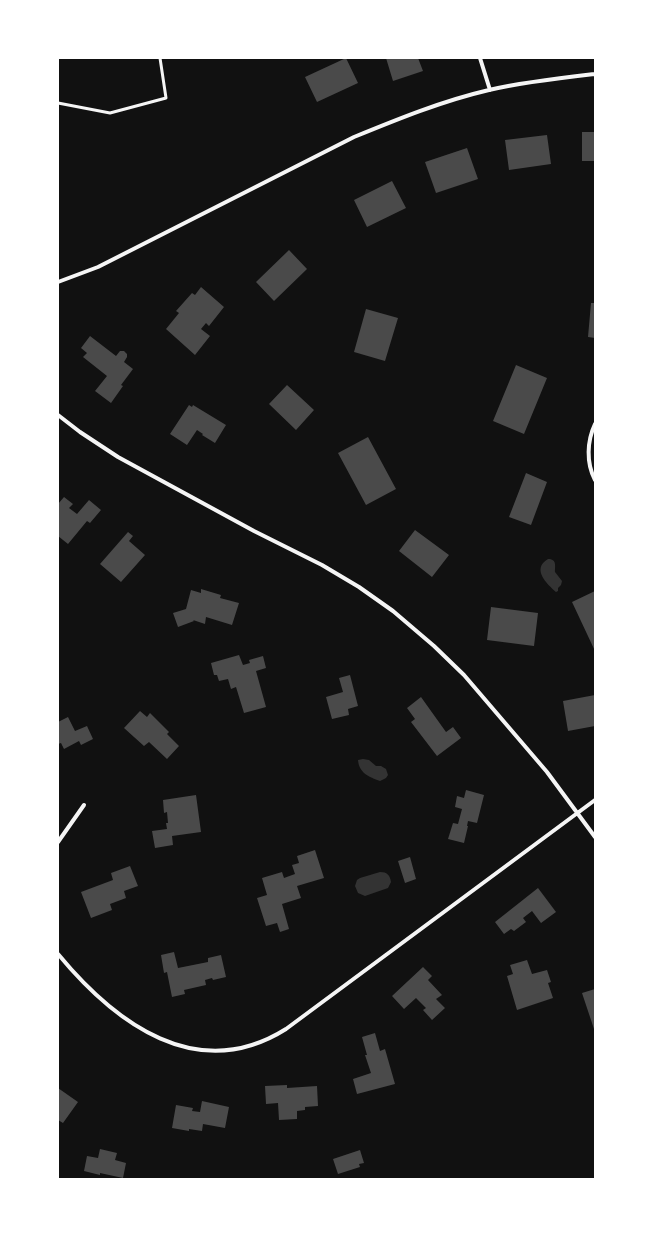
<!DOCTYPE html>
<style>
body{margin:0}
#map{position:relative;width:653px;height:1237px;overflow:hidden;background:#111;font-family:"Space Grotesk",sans-serif}
canvas{display:block}
.frame{position:absolute;inset:0;border:59px solid #fff;pointer-events:none}
</style>
<div id="map">
<canvas width="653" height="1237"></canvas>
<div class="frame"></div>
</div>
<script>
const context = document.querySelector('canvas').getContext('2d');
context.lineJoin = 'round';
function paint(path, color) {
  context.fillStyle = color;
  context.fill(path, 'evenodd');
}
function strokePath(path, color, width, dash) {
  context.strokeStyle = color;
  context.lineWidth = width;
  context.lineCap = dash ? 'butt' : 'round';
  context.setLineDash(dash || []);
  context.stroke(path);
}
paint(new Path2D(`
 M 548,559 C 557,559 555,566 555,572 L 562,581 L 561,585 L 558,588 L 558,591 L 556,592 C 547,584 531,569 548,559 Z
 M 363,759 L 369,760 L 376,766 L 381,766 L 386,769 L 388,775 L 386,778 L 380,781 C 369,777 359,773 358,760 Z
 M 380,872 C 387,872 390,875 391,882 L 388,888 L 365,896 L 358,893 L 355,886 L 357,880 L 360,878 Z`), '#333');
paint(new Path2D(`
 M 346,58 L 358,83 L 317,102 L 305,77 Z
 M 386,58 L 418,58 L 423,71 L 393,81 Z
 M 582,132 L 595,132 L 595,161 L 582,161 Z
 M 547,135 L 551,164 L 509,170 L 505,140 Z
 M 467,148 L 478,179 L 436,193 L 425,162 Z
 M 392,181 L 406,208 L 367,227 L 354,200 Z
 M 289,250 L 307,269 L 274,301 L 256,282 Z
 M 201,287 L 224,307 L 209,326 L 206,323 L 201,329 L 210,336 L 195,355 L 166,329 L 179,313 L 176,311 L 192,293 L 195,295 Z
 M 591,303 L 595,303 L 595,338 L 588,337 Z
 M 366,309 L 398,318 L 385,361 L 354,352 Z
 M 90,336 L 116,356 L 120,351 L 124,351 L 127,354 L 127,357 L 124,362 L 133,369 L 121,385 L 123,386 L 111,403 L 95,391 L 107,376 L 83,357 L 87,353 L 81,348 Z
 M 516,365 L 547,378 L 524,434 L 493,421 Z
 M 287,385 L 314,410 L 296,430 L 269,404 Z
 M 189,405 L 192,407 L 193,405 L 226,425 L 215,443 L 202,435 L 203,434 L 197,430 L 187,445 L 170,434 Z
 M 368,437 L 396,489 L 366,505 L 338,453 Z
 M 526,473 L 547,482 L 531,525 L 509,517 Z
 M 64,497 L 73,504 L 69,508 L 77,514 L 89,500 L 101,510 L 90,523 L 87,521 L 68,544 L 58,536 L 58,504 Z
 M 415,530 L 449,555 L 432,577 L 399,551 Z
 M 128,532 L 133,536 L 129,541 L 145,555 L 121,582 L 100,564 Z
 M 201,589 L 221,595 L 220,598 L 239,603 L 232,625 L 206,617 L 205,624 L 193,620 L 194,621 L 178,627 L 173,613 L 186,609 L 191,590 L 201,593 Z
 M 595,591 L 595,651 L 572,602 Z
 M 491,607 L 538,613 L 534,646 L 487,640 Z
 M 239,655 L 243,665 L 250,663 L 249,660 L 263,656 L 266,668 L 256,671 L 266,707 L 244,713 L 236,687 L 231,689 L 228,679 L 219,681 L 217,675 L 214,675 L 211,663 Z
 M 350,675 L 358,706 L 348,709 L 349,715 L 332,719 L 326,697 L 343,692 L 339,678 Z
 M 595,695 L 595,726 L 568,731 L 563,701 Z
 M 421,697 L 446,732 L 453,727 L 461,738 L 437,756 L 411,722 L 415,719 L 407,708 Z
 M 140,711 L 147,717 L 150,713 L 169,732 L 167,734 L 179,746 L 167,759 L 149,742 L 144,746 L 124,728 Z
 M 68,717 L 75,731 L 87,726 L 93,739 L 81,745 L 79,741 L 64,749 L 61,743 L 58,744 L 58,722 Z
 M 466,790 L 484,795 L 477,823 L 468,821 L 467,826 L 468,826 L 464,843 L 448,839 L 453,823 L 458,824 L 462,809 L 455,807 L 457,796 L 464,798 Z
 M 196,795 L 201,832 L 172,836 L 173,845 L 155,848 L 152,831 L 167,829 L 166,823 L 168,823 L 167,812 L 164,813 L 163,800 Z
 M 315,850 L 324,878 L 297,886 L 301,898 L 282,904 L 289,929 L 280,932 L 277,923 L 266,926 L 257,898 L 267,895 L 262,878 L 282,872 L 284,878 L 295,874 L 292,865 L 299,863 L 297,856 Z
 M 410,857 L 416,879 L 405,883 L 398,861 Z
 M 130,866 L 138,886 L 124,891 L 126,898 L 110,904 L 112,910 L 91,918 L 81,892 L 113,880 L 111,873 Z
 M 538,888 L 556,912 L 541,923 L 532,911 L 523,918 L 526,922 L 514,931 L 511,929 L 504,934 L 495,922 Z
 M 174,952 L 178,968 L 208,962 L 208,958 L 221,955 L 226,977 L 213,980 L 212,978 L 205,980 L 206,985 L 184,990 L 185,994 L 172,997 L 167,972 L 164,973 L 161,955 Z
 M 527,960 L 532,974 L 547,970 L 551,982 L 548,983 L 553,998 L 517,1010 L 507,976 L 513,974 L 510,965 Z
 M 423,967 L 432,976 L 428,980 L 442,995 L 436,999 L 445,1008 L 432,1020 L 423,1010 L 426,1008 L 416,998 L 404,1009 L 392,996 Z
 M 595,989 L 595,1032 L 582,993 Z
 M 375,1033 L 380,1051 L 385,1049 L 395,1084 L 357,1094 L 353,1079 L 371,1073 L 365,1055 L 367,1055 L 362,1037 Z
 M 287,1085 L 287,1088 L 317,1086 L 318,1106 L 305,1107 L 305,1110 L 297,1111 L 297,1119 L 279,1120 L 278,1103 L 266,1104 L 265,1086 Z
 M 58,1088 L 78,1102 L 63,1123 L 58,1120 Z
 M 202,1101 L 229,1107 L 225,1128 L 203,1124 L 202,1131 L 189,1129 L 189,1131 L 172,1128 L 176,1105 L 193,1108 L 192,1111 L 200,1112 Z
 M 100,1149 L 117,1153 L 115,1160 L 126,1163 L 123,1178 L 100,1173 L 100,1175 L 84,1171 L 87,1156 L 98,1158 Z
 M 360,1150 L 364,1163 L 359,1164 L 360,1167 L 338,1174 L 333,1159 Z`), '#4a4a4a');
strokePath(new Path2D(`
 M 58,103 L 110,113 L 166,98 L 160,58`), '#f5f5f5', 3);
strokePath(new Path2D(`
 M 480,58 L 490,90
 M 58,282 L 98,267 L 354,137 C 398,119 442,101 489,90 C 524,82 560,78 595,74
 M 58,415 L 80,432 L 118,457 L 254,531 L 322,565 L 359,587 L 393,611 L 434,646 L 464,675 L 547,772 L 595,837
 M 595,424 C 587,441 586,463 595,480
 M 58,842 L 84,805
 M 58,954 C 115,1023 197,1085 286,1029 L 595,800`), '#f5f5f5', 4);
</script>
